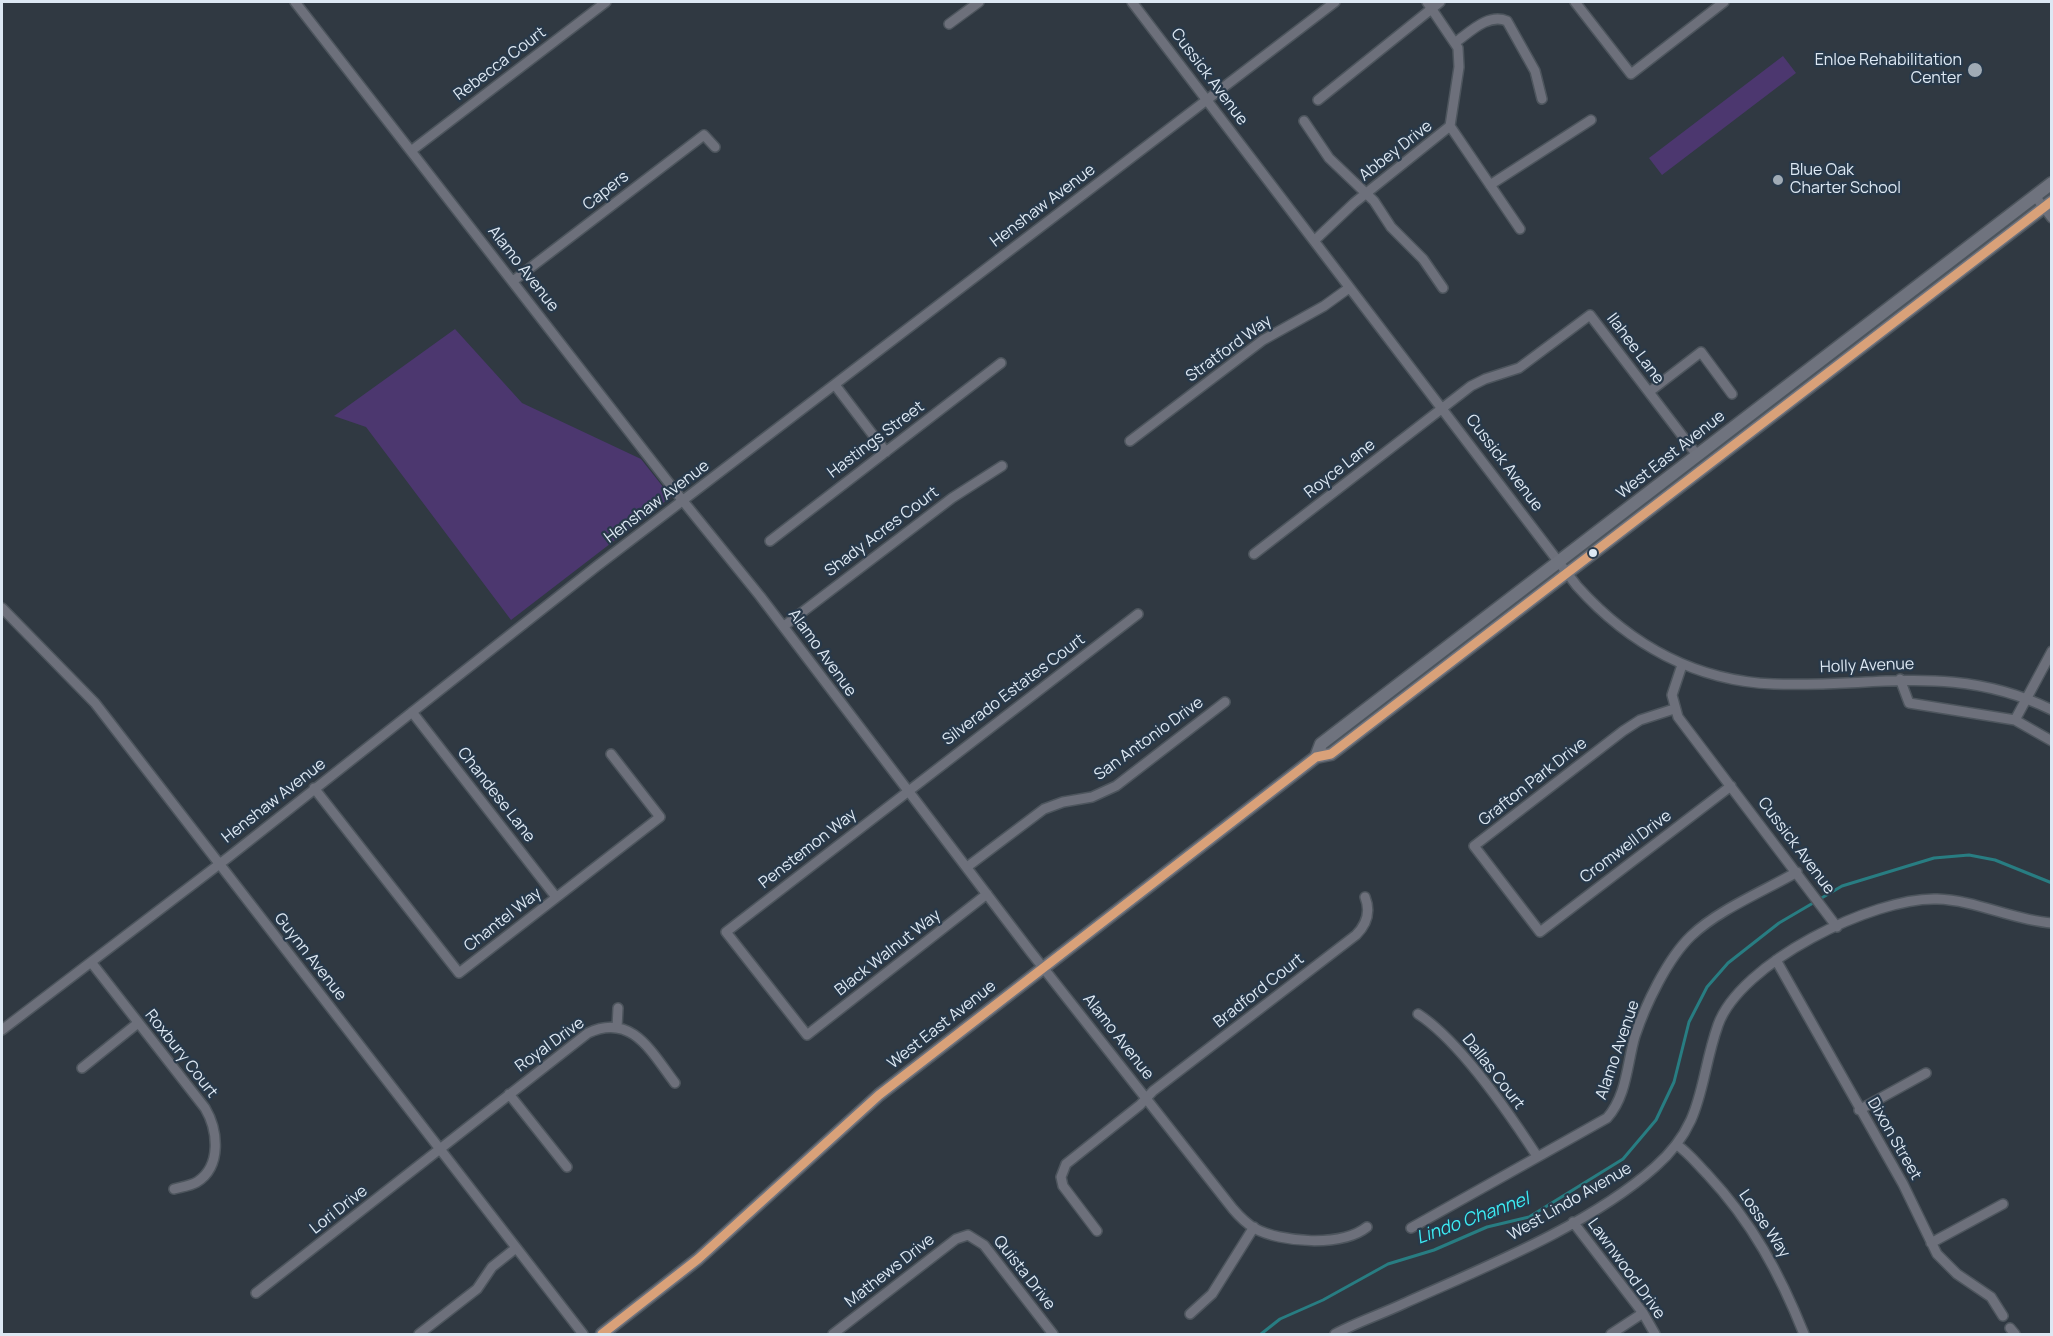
<!DOCTYPE html>
<style>
body{margin:0}
#map{position:relative;width:2053px;height:1336px;overflow:hidden;background:#303942;font-family:Manrope,sans-serif}
canvas{display:block}
.frame{position:absolute;inset:0;border:3px solid #dde8f3;pointer-events:none}
</style>
<div id="map">
<canvas width="2053" height="1336"></canvas>
<div class="frame"></div>
</div>
<script>
const context = document.querySelector('canvas').getContext('2d');
context.lineJoin = 'round';
function paint(path, color) {
  context.fillStyle = color;
  context.fill(path, 'evenodd');
}
function strokePath(path, color, width, dash) {
  context.strokeStyle = color;
  context.lineWidth = width;
  context.lineCap = dash ? 'butt' : 'round';
  context.setLineDash(dash || []);
  context.stroke(path);
}
function label(font, color, halo, rows, align = 'center') {
  context.font = font + ' Manrope,sans-serif';
  context.lineWidth = 4.5;
  context.setLineDash([]);
  context.textBaseline = 'middle';
  context.strokeStyle = halo;
  context.fillStyle = color;
  for (const [text, x, y, turn = 0] of rows) {
    context.save();
    context.translate(x, y);
    context.rotate((+turn || 0) * Math.PI / 180);
    context.textAlign = isNaN(turn) ? turn : align;
    if (halo) context.strokeText(text, 0, 0);
    context.fillText(text, 0, 0);
    context.restore();
  }
}
paint(new Path2D(`
 M 1783,56 L 1796,73 L 1662,175 L 1649,158 Z
 M 455,329 L 522,403 L 641,459 L 671,497 L 511,620 L 366,427 L 334,416 Z`), '#4c376f');
strokePath(new Path2D(`
 M 1261,1334 L 1280,1319 L 1323,1300 L 1388,1264 L 1434,1250 L 1487,1227 L 1529,1217 L 1623,1159 L 1656,1120 L 1674,1082 L 1689,1022 L 1707,987 L 1728,963 L 1779,923 L 1842,886 L 1934,858 L 1969,855 L 1995,860 L 2052,883`), '#287d82', 3);
const street = new Path2D(`
 M 295,2 L 683,501 L 760,596 L 1030,951 L 1233,1209 C 1239,1216 1246,1223 1254,1228 C 1281,1243 1342,1247 1367,1227
 M 1132,2 L 1577,586 C 1629,644 1695,681 1774,684 C 1874,688 1955,662 2052,710
 M 1575,2 L 1631,74 L 1724,2
 M 949,24 L 979,2
 M 1456,42 C 1470,32 1488,13 1507,21 L 1535,71 L 1542,99
 M 1318,100 L 1440,2
 M 1304,121 L 1329,158 L 1374,201 L 1391,227 L 1423,259 L 1443,288
 M 1450,126 L 1520,229
 M 411,151 L 606,2
 M 1490,185 L 1591,120
 M 2035,196 L 2052,218
 M 1314,241 L 1354,203 L 1450,126 L 1459,67 L 1458,48 L 1427,2
 M 513,281 L 704,135 L 715,147
 M 835,385 L 886,452
 M 1649,392 L 1701,352 L 1732,394
 M 1130,441 L 1263,340 L 1324,306 L 1349,288
 M 770,541 L 1001,363
 M 1254,554 L 1471,386 L 1485,379 L 1519,368 L 1590,315 L 1697,455
 M 2,608 L 95,703 L 583,1334
 M 784,626 L 952,498 L 1002,466
 M 1682,665 L 1672,695 L 1678,717 L 1837,927
 M 1900,679 L 1909,703 L 2015,720 L 2052,741
 M 1674,709 L 1640,720 L 1623,731 L 1474,846 L 1540,932 L 1731,786
 M 412,712 L 556,897
 M 2015,720 L 2052,651
 M 314,788 L 459,973 L 660,817 L 611,754
 M 967,867 L 1044,809 L 1063,802 L 1092,797 L 1116,786 L 1225,702
 M 987,894 L 807,1035 L 726,932 L 1138,614
 M 1776,960 L 1903,1184 L 1937,1254 L 1957,1274 L 1991,1297 L 2003,1316
 M 91,962 L 205,1108 C 218,1130 222,1166 197,1182 C 190,1186 181,1187 174,1189
 M 1418,1014 C 1460,1041 1509,1113 1537,1156
 M 617,1028 L 618,1008
 M 2,1030 L 230,856 L 597,566 L 1335,2
 M 82,1068 L 138,1023
 M 509,1094 L 567,1167
 M 1859,1110 L 1926,1073
 M 1677,1145 C 1689,1153 1697,1164 1707,1174 C 1752,1222 1780,1274 1804,1334
 M 1573,1222 L 1643,1313 L 1655,1334
 M 1411,1228 L 1607,1118 C 1627,1096 1627,1063 1635,1036 C 1645,1006 1667,959 1691,936 C 1718,910 1764,891 1797,872
 M 1097,1231 L 1063,1186 L 1061,1177 L 1066,1164 L 1140,1105 L 1153,1091 L 1356,935 C 1367,924 1371,912 1365,897
 M 1931,1243 L 2003,1204
 M 256,1293 L 588,1033 C 632,1012 652,1053 675,1083
 M 1190,1314 L 1212,1294 L 1254,1227
 M 2010,1328 L 2015,1334
 M 419,1334 L 477,1289 L 492,1267 L 516,1248
 M 833,1334 L 956,1239 L 968,1235 L 984,1245 L 1053,1334
 M 1335,1334 C 1357,1322 1382,1314 1405,1303 C 1485,1267 1590,1225 1655,1167 C 1706,1122 1698,1082 1718,1025 C 1740,963 1873,897 1937,899 C 1976,900 2012,920 2052,923
 M 1611,1334 L 1643,1313`);
const secondary = new Path2D(`
 M 1316,757 L 1321,744 L 2052,183
 M 602,1334 L 698,1259 L 879,1095 L 1316,757 L 1331,754 L 2052,201`);
strokePath(street, '#4d555d', 12);
strokePath(secondary, '#4d555d', 15);
strokePath(street, '#6d707b', 9);
strokePath(secondary, '#6f737e', 12);
strokePath(new Path2D(`
 M 602,1334 L 698,1259 L 879,1095 L 1316,757 L 1331,754 L 2052,201`), '#d9a179', 9);
for (const [x, y, r, color] of [
 [1975,70,8,"#a0abb5"],
 [1778,180,6,"#a0abb5"],
 [1593,553,5,"#dde8f3"]
]) {
  const dot = new Path2D();
  dot.arc(x, y, r, 0, 2 * Math.PI);
  context.fillStyle = color;
  context.fill(dot);
  strokePath(dot, '#28394a', 2);
}
label('16px', '#dde8f3', '#28394a', [
 ["Enloe Rehabilitation",1962,61],
 ["Center",1962,79],
 ["Blue Oak",1790,171,"left"],
 ["Charter School",1790,189,"left"]
], 'right');
label('16px', '#dde8f3', '#28394a', [
 ["Rebecca Court",500,64,-37],
 ["Cussick Avenue",1209,77,53],
 ["Abbey Drive",1396,151,-38],
 ["Capers",606,191,-38],
 ["Henshaw Avenue",1043,206,-37],
 ["Alamo Avenue",523,269,52],
 ["Stratford Way",1229,349,-36],
 ["Ilahee Lane",1635,349,53],
 ["Hastings Street",876,440,-37],
 ["West East Avenue",1671,455,-38],
 ["Cussick Avenue",1504,463,53],
 ["Royce Lane",1340,469,-38],
 ["Henshaw Avenue",657,502,-37],
 ["Shady Acres Court",882,532,-37],
 ["Alamo Avenue",822,653,54],
 ["Holly Avenue",1867,666,-2],
 ["Silverado Estates Court",1014,690,-37],
 ["San Antonio Drive",1149,739,-36],
 ["Grafton Park Drive",1533,782,-38],
 ["Chandese Lane",496,795,52],
 ["Henshaw Avenue",274,801,-38],
 ["Cussick Avenue",1796,846,53],
 ["Cromwell Drive",1626,847,-37],
 ["Penstemon Way",808,849,-38],
 ["Chantel Way",503,920,-38],
 ["Black Walnut Way",888,953,-38],
 ["Guynn Avenue",310,957,52],
 ["Bradford Court",1259,991,-38],
 ["West East Avenue",942,1025,-38],
 ["Alamo Avenue",1118,1037,52],
 ["Royal Drive",550,1045,-36],
 ["Alamo Avenue",1618,1050,-71],
 ["Roxbury Court",181,1054,52],
 ["Dallas Court",1493,1072,52],
 ["Dixon Street",1894,1139,60],
 ["West Lindo Avenue",1570,1202,-30],
 ["Lori Drive",339,1210,-38],
 ["Losse Way",1764,1224,56],
 ["Lawnwood Drive",1626,1269,54],
 ["Mathews Drive",890,1271,-38],
 ["Quista Drive",1024,1273,52]
]);
label('italic 18px', '#3decf3', '#28394a', [
 ["Lindo Channel",1473,1219,-20]
]);
</script>
